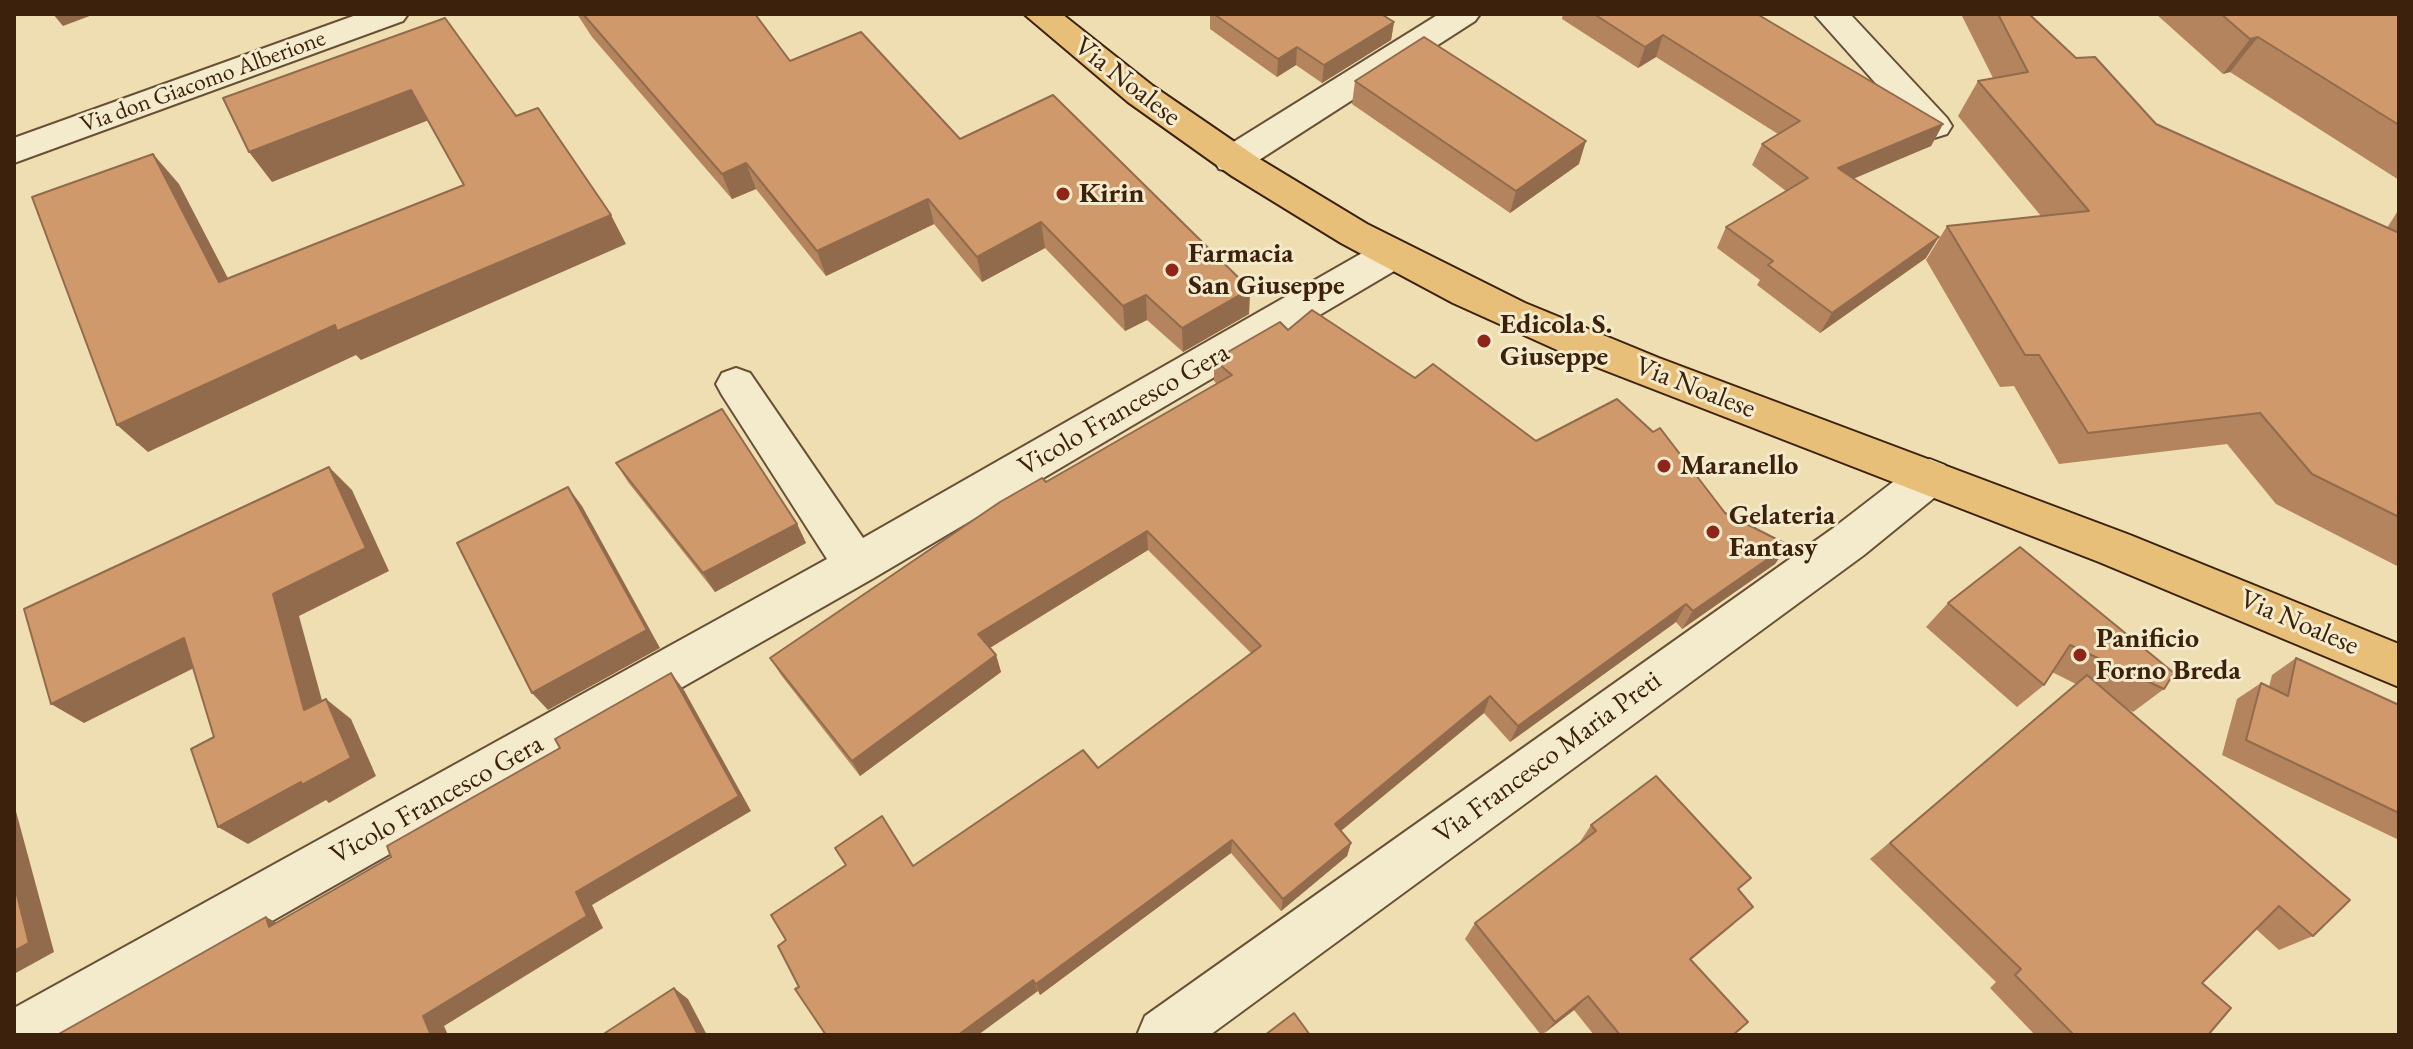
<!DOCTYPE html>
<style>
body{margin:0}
#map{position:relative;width:2413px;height:1049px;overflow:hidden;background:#eedeb1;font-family:"EB Garamond",serif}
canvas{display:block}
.frame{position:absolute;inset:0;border:16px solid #3c210d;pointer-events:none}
</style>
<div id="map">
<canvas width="2413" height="1049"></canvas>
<div class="frame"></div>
</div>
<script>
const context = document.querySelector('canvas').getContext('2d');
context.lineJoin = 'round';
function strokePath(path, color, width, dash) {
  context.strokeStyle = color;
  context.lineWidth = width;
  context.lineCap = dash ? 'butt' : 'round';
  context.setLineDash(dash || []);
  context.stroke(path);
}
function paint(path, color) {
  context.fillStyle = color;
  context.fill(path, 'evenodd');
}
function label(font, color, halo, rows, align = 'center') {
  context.font = font + ' "EB Garamond",serif';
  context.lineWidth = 6;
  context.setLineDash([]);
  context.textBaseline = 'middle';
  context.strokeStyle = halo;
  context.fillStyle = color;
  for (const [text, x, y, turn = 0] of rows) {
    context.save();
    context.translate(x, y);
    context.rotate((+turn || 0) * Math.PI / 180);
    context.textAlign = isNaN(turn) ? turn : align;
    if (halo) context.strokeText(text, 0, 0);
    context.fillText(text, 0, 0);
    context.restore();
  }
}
const street = new Path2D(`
 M 359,14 L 408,14 L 403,21 L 14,163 L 14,138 Z
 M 1439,14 L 1480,14 L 1475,21 L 1245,169 L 1232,172 L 1219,169 L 1214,160 L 1219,151 Z
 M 1814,14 L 1850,14 L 1947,118 L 1952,126 L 1947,134 L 1934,138 L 1921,134 Z
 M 1392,240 L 1406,244 L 1411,254 L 1406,264 L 872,579 L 72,1035 L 14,1035 L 14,1008 L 827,559 L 722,395 L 716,384 L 722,373 L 736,368 L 750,373 L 863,538 L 1378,244 Z
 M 1930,459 L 1945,465 L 1951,477 L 1945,489 L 1864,555 L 1210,1035 L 1137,1035 L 1145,1016 L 1832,529 L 1915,465 Z`);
const primary = new Path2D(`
 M 1024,14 L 1062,14 L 1153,86 L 1258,158 L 1367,224 L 1525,303 L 1659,358 L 2130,535 L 2399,644 L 2399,687 L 2099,562 L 1586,363 L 1453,303 L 1341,243 L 1232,176 L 1128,102 Z`);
strokePath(street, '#685036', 4);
strokePath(primary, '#3c210d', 4);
paint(street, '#f4eacc');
paint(primary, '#e7bf78');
paint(new Path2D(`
 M 577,14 L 755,14 L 790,61 L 960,139 L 1250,289 L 1249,314 L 1183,352 L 1147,320 L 1125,331 L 1045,248 L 982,282 L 934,224 L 826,276 L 756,189 L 732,199 L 592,37 Z
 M 1210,14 L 1381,14 L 1394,22 L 1391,40 L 1322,83 L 1296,65 L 1277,77 L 1210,29 Z
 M 1563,14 L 1757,14 L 1943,124 L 1931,146 L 1853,178 L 1926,258 L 1820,333 L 1757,285 L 1760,280 L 1717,248 L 1726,227 L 1786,191 L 1752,165 L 1762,144 L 1778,134 L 1656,57 L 1638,68 L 1562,19 Z
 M 1961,14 L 2029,14 L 2076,58 L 2156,124 L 2387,228 L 2399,209 L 2399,567 L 2276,504 L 2227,444 L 2059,464 L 2014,386 L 2000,387 L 1926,260 L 1947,226 L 2041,216 L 1958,116 L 1978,81 L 1993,78 Z
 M 2156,14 L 2399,14 L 2399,180 L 2230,72 L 2223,74 Z
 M 1355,81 L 1579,164 L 1510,213 L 1352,104 Z
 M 1288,330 L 1415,378 L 1536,441 L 1725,513 L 1788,545 L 1775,564 L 1682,629 L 1676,622 L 1510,742 L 1484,713 L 1341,831 L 1351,843 L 1347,856 L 1281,911 L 1231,853 L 1040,995 L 1038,991 L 799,987 L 913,866 L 1098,768 L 1251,653 L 1148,550 L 990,648 L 996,655 L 1001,672 L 860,776 L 781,675 L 770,658 L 1046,482 L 1217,384 L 1214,381 L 1214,360 Z
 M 616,463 L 797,524 L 806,543 L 715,592 L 628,482 Z
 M 2020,547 L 2164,689 L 2133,712 L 2126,708 L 2313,936 L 2279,950 L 2256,929 L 2202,983 L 2208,1035 L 2035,1035 L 1990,988 L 1996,982 L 1870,859 L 2076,684 L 2052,672 L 2044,685 L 2017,707 L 1926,627 L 1948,603 Z
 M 2296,658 L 2399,705 L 2399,840 L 2222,755 L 2237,699 L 2261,683 L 2269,687 L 2272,675 Z
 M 1591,825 L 1738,890 L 1734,924 L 1691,960 L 1733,1035 L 1594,1035 L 1574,1010 L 1541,1035 L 1465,939 L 1475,923 L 1578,845 Z`), '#b3845d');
paint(new Path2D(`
 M 53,14 L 95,14 L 63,26 Z
 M 1394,22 L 1391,40 L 1322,83 L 1324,65 Z
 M 1663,35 L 1656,57 L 1638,68 L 1645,47 Z
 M 2258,37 L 2230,72 L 2223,74 L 2250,39 Z
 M 1297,47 L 1296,65 L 1277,77 L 1278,59 Z
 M 411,90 L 429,120 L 272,182 L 249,152 Z
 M 1943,124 L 1931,146 L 1827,190 L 1838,168 Z
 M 1586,141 L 1579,164 L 1510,213 L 1516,191 Z
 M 153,154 L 179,184 L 245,311 L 219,282 Z
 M 746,163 L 756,189 L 732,199 L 722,174 Z
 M 928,199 L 934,224 L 826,276 L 817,251 Z
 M 611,215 L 626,244 L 361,360 L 356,355 L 148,452 L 117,425 L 335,325 Z
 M 1041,222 L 1045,248 L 982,282 L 977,257 Z
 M 1939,237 L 1926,258 L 1820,333 L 1832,313 Z
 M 1250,289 L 1249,314 L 1183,352 L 1182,328 Z
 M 1146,295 L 1147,320 L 1125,331 L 1123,306 Z
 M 329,467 L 352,490 L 389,571 L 299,616 L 330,730 L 304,710 L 273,594 Z
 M 568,487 L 582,506 L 660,648 L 548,710 L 532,693 Z
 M 797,524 L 806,543 L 715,592 L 703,573 Z
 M 1147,531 L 1148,550 L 983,652 L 978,634 Z
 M 1788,545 L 1775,564 L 1682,629 L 1693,611 Z
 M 1686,604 L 1676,622 L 1510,742 L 1518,726 Z
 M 184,638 L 212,659 L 84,723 L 51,704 Z
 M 996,655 L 1001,672 L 860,776 L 852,761 Z
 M 671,673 L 684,690 L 751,811 L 592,905 L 603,928 L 444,1026 L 448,1035 L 431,1035 L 423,1016 L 576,892 Z
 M 1490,696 L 1484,713 L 1332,838 L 1335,824 Z
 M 326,699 L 351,719 L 376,776 L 329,803 L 326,800 L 248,844 L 218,827 Z
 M 14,804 L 54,952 L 14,974 Z
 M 1232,840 L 1231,853 L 1040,995 L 1036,984 Z
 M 1351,843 L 1347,856 L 1281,911 L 1283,899 Z
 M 266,917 L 290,930 L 269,927 Z
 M 1033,980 L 1038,991 L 978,1035 L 958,1035 Z
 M 674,988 L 688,999 L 707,1035 L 698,1035 Z
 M 1588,996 L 1574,1010 L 1542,1035 L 1555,1022 Z`), '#926b4c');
const building = new Path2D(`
 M 583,14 L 755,14 L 790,61 L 861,32 L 960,139 L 1053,95 L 1250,289 L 1182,328 L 1146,295 L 1123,306 L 1041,222 L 977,257 L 928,199 L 817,251 L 746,163 L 722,174 Z
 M 1214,14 L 1381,14 L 1394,22 L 1324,65 L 1297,47 L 1278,59 Z
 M 1594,14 L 1757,14 L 1943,124 L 1838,168 L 1939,237 L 1832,313 L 1768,265 L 1773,261 L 1726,227 L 1808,178 L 1762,144 L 1800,121 L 1663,35 L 1645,47 Z
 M 1998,14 L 2029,14 L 2076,58 L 2095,57 L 2156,124 L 2397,232 L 2399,230 L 2399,517 L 2312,474 L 2260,413 L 2088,433 L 2039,355 L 2025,355 L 1947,226 L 2089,211 L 1978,81 L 2028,72 Z
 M 2221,14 L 2399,14 L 2399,125 L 2258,37 L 2250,39 Z
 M 445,18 L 516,116 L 538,108 L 611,215 L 337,331 L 335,325 L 117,425 L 32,197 L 153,154 L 219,282 L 464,185 L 411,90 L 249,152 L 223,98 Z
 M 1424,37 L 1586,141 L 1516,191 L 1355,81 Z
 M 1312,310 L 1415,378 L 1433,364 L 1536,441 L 1617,399 L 1653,432 L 1660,428 L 1725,513 L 1788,545 L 1693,611 L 1686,604 L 1518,726 L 1490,696 L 1335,824 L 1351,843 L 1283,899 L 1232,840 L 1036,984 L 1033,980 L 958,1035 L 826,1035 L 795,989 L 799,987 L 778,946 L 786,940 L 771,915 L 846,865 L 835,848 L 882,816 L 913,866 L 1083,750 L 1098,768 L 1261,646 L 1147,531 L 978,634 L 996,655 L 852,761 L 770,658 L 1000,502 L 1042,478 L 1046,482 L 1232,375 L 1214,360 L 1280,322 L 1288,330 Z
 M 722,409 L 797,524 L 703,573 L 616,463 Z
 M 329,467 L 366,548 L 273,594 L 304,710 L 326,699 L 351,758 L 302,785 L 301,782 L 218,827 L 191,749 L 214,737 L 184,638 L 51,704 L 24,609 Z
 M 568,487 L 647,630 L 532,693 L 457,543 Z
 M 2020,547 L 2174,673 L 2164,689 L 2070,645 L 2044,685 L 1948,603 Z
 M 2296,658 L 2399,705 L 2399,813 L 2246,740 L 2261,683 L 2288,696 Z
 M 671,673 L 739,796 L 576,892 L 587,916 L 423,1016 L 431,1035 L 57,1035 L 266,917 L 269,927 L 391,857 L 387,846 L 560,748 L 555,739 Z
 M 2087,675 L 2350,900 L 2313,936 L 2279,906 L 2202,983 L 2231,1008 L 2208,1035 L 2074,1035 L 2015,975 L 2021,969 L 1890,843 Z
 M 1656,776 L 1751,878 L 1738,889 L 1753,907 L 1690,959 L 1748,1022 L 1733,1035 L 1620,1035 L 1588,996 L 1555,1022 L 1475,923 L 1596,831 L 1591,825 Z
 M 14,883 L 29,943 L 14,951 Z
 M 674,988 L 698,1035 L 602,1035 Z
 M 1294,1013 L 1310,1035 L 1265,1035 Z`);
paint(building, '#d0996c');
strokePath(building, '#926b4c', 2);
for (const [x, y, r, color] of [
 [1063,194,8,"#8f2418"],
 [1172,270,8,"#8f2418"],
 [1484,341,8,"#8f2418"],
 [1664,466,8,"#8f2418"],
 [1713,532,8,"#8f2418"],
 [2080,655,8,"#8f2418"]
]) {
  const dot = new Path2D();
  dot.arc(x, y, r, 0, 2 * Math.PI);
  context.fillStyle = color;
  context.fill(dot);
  strokePath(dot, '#f4eacc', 3);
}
label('24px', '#3c210d', '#f4eacc', [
 ["Via don Giacomo Alberione",203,82,-20]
]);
label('28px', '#3c210d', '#f4eacc', [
 ["Via Noalese",1127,82,38],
 ["Via Noalese",1695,388,21],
 ["Vicolo Francesco Gera",1124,410,-30],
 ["Via Noalese",2299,623,23],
 ["Via Francesco Maria Preti",1548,758,-36],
 ["Vicolo Francesco Gera",437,800,-29]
]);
label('bold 28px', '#3c210d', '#f4eacc', [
 ["Kirin",1079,194],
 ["Farmacia",1188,254],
 ["San Giuseppe",1188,286],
 ["Edicola S.",1500,325],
 ["Giuseppe",1500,357],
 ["Maranello",1680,466],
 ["Gelateria",1729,516],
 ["Fantasy",1729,548],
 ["Panificio",2096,639],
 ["Forno Breda",2096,671]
], 'left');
</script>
